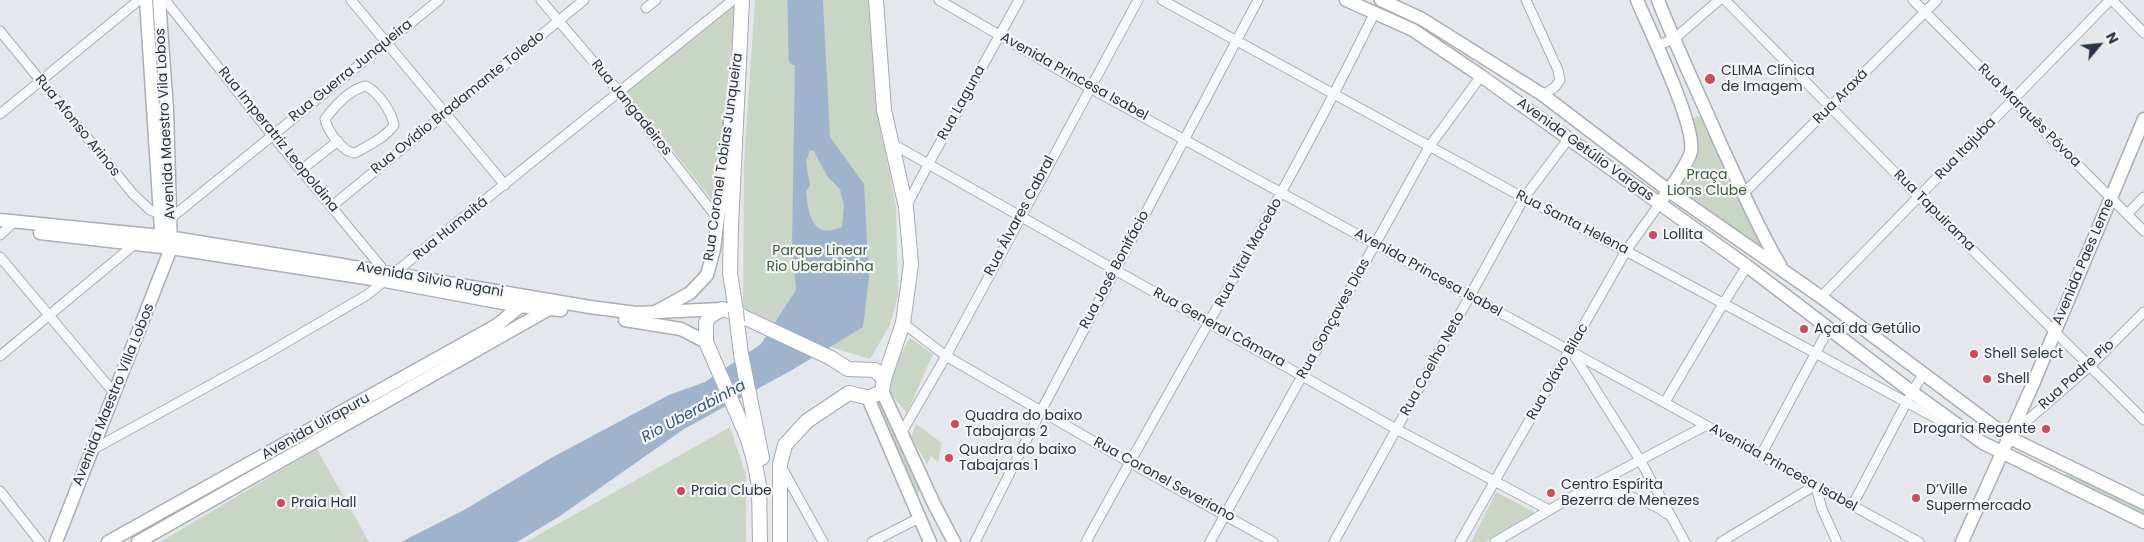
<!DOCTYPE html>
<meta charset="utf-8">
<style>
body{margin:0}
#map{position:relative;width:2144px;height:542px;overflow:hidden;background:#e4e7ec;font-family:Poppins,sans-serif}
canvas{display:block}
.north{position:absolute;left:2074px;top:20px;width:50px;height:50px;-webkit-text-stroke:4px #f4f6f9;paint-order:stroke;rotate:62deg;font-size:14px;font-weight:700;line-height:20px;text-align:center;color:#2b3445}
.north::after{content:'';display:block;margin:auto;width:18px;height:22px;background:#2b3445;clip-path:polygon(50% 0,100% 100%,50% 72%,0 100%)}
</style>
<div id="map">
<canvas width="2144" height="542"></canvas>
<div class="north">N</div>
</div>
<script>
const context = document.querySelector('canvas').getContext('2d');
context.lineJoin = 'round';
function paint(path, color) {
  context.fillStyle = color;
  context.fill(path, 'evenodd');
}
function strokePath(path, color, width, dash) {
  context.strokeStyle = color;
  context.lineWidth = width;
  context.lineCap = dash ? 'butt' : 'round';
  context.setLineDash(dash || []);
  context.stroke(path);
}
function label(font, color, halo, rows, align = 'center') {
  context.font = font + ' Poppins,sans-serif';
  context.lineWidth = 4.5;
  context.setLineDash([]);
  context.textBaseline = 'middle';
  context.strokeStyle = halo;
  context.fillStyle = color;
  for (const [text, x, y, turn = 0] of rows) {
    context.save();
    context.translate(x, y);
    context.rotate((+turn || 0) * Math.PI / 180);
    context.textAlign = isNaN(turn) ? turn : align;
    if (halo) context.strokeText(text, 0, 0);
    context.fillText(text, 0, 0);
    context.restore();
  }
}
paint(new Path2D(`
 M 755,0 L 871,0 L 877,110 L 896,206 L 898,296 L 890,325 L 870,359 L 818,343 L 743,308 L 744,164 Z
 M 736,4 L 715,204 L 627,92 Z
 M 1707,113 L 1784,271 L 1669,191 L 1691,152 L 1686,121 Z
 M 910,338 L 933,354 L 907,413 L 890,393 L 894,365 Z
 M 879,399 L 920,484 L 920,491 L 914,495 L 872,400 Z
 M 916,424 L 942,443 L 938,462 L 931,456 L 927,464 L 911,437 Z
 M 730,427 L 746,475 L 746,542 L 526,542 Z
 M 317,449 L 369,542 L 160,542 Z
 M 2067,471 L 2144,508 L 2144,518 L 2064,478 Z
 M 1496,492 L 1536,513 L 1485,542 L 1471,542 Z`), '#c9d6c5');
paint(new Path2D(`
 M 796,0 L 823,0 L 830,137 L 864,184 L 869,277 L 863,327 L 792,370 L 684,429 L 560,516 L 517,542 L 401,542 L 464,510 L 551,458 L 669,395 L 705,382 L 761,344 L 796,290 L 792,246 ZM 810,150 L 814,151 L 827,176 L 840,189 L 844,206 L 842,227 C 812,240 809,215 806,192 L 810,185 L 806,162 Z`), '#9fb4cc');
strokePath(new Path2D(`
 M 795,0 L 796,58`), '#9fb4cc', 15);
const street = new Path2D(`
 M 165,0 L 272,135 L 387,274
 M 351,0 L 505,185
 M 541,0 L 619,92 L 718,219
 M 939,0 L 1090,88 L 1919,542
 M 1162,0 L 1524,198 L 1626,251 L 1956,429
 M 1526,0 L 1558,70 L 1560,80 L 1555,87 L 1543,95
 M 1725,0 L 1919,197 L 2144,420
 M 1913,0 L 2144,231
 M 2112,0 L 2144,33
 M 646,8 L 656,0
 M 0,31 L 133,194 L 150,210 L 160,214
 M 1656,46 L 1674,39 L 1719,0
 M 366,86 C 379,93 391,111 394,125 C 385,138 369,145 355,153 C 343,153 327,130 325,119 C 334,107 350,89 366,86 Z
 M 0,114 L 139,0
 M 891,143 L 1396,429 L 1549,510
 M 301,170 L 338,141
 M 1743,194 L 1937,0
 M 332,206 L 584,0
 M 906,207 L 929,163 L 1019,0
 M 2127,214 L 2144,197
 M 171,218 L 439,0
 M 0,235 L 14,222
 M 0,257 L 115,394
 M 1821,297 L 2110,0
 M 903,323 L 946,356 L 1129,462 L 1273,542
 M 1572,352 L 1640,460 L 1685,542
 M 0,356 L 135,244
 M 1665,402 L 1723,304 L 1747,266
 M 902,432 L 946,356 L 1138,0
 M 2014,432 L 2090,366 L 2144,312
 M 92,450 L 261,357 L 367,295 L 733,0
 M 1761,455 L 1829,328
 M 782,468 L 823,542
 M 1816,487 L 1822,509 L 1837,542
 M 0,491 L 40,542
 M 1583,491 C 1612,492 1643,495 1667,514
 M 1852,506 L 1912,392 L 1923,375
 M 872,542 L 919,518
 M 975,542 L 1041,411 L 1258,0
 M 1086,542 C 1182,365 1287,193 1375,12
 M 1210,542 L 1429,147 L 1481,76
 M 1334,542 L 1524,198 L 1569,138
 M 1460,542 L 1626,251 L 1660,203
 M 1495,542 L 1582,491 L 1705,426
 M 1721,542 L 1814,486`);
const secondary = new Path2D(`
 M 146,0 L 162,245
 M 1346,0 L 1413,30 L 1481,76 L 1747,266 L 1912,392 L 1983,443 L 2144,522
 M 1381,0 L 1422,19 L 1543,95 L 1669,191 L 1821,297 L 2008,437 L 2144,503
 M 1637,0 C 1649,29 1696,125 1691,151 C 1690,160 1670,189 1664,197
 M 1658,0 C 1677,49 1700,96 1721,145 C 1740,185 1757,227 1780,265
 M 0,220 L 161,236 L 336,264 L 590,307 L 636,313 L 722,309
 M 40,233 L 171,248 L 385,281 L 519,306 L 561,310
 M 657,311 L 690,293 L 707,275 L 714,249 L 731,115
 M 625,320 L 681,329 L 706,342
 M 882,391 L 934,504 L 954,542
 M 868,398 L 930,542
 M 56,542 L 171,248 L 167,110 L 159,0
 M 108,542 L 497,325 L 523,304
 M 138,542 L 549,309
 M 1962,542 L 2033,384 L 2144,119`);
const primary = new Path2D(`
 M 876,0 L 884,110 L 906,207 L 911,264 L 903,323 L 884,379
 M 736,311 L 730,273 L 731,226 L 742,0
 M 737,322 L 741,354 L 762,458
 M 848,369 L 875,370 L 884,379 L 882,391 C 867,401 865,396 849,393
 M 760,542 L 759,486 L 755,464 L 748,439 L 706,342 L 706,323 L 710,316 L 722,309 L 733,312 L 831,358 L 848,369
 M 780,542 L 780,464 L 785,445 L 807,421 L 849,393`);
strokePath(street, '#a9aeb7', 11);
strokePath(secondary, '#a9aeb7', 15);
strokePath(primary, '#a3abb8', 16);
strokePath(street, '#f7f8fa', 9);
strokePath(secondary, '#fff', 12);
strokePath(primary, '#fff', 14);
const primaryBridge = new Path2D(`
 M 736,311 L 737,322`);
strokePath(primaryBridge, '#a3abb8', 16, []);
strokePath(primaryBridge, '#fff', 14);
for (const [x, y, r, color] of [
 [1710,79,6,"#d1495b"],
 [1653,235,5,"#d1495b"],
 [1804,329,5,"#d1495b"],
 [1974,354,5,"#d1495b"],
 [1987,379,5,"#d1495b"],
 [955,424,5,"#d1495b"],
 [2046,429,5,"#d1495b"],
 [949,458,5,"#d1495b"],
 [681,491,5,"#d1495b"],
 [1551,493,5,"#d1495b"],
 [1916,498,5,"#d1495b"],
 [281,503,5,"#d1495b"]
]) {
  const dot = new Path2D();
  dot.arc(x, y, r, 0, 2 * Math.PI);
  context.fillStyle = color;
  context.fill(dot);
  strokePath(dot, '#f4f6f9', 2);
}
label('14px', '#2b3445', '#f4f6f9', [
 ["Rua Guerra Junqueira",351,71,-39],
 ["Avenida Princesa Isabel",1074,77,29],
 ["Rua Araxá",1841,97,-45],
 ["Rua Ovídio Bradamante Toledo",458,103,-39],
 ["Rua Laguna",962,103,-61],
 ["Rua Jangadeiros",631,108,51],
 ["Rua Marquês Póvoa",2029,116,45],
 ["Avenida Maestro Vila Lobos",166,124,-93],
 ["Rua Afonso Arinos",77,126,51],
 ["Rua Imperatriz Leopoldina",278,140,51],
 ["Rua Itajuba",1966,149,-46],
 ["Avenida Getúlio Vargas",1585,150,36],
 ["Rua Coronel Tobias Junqueira",724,157,-82],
 ["Rua Tapuirama",1934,211,45],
 ["Rua Álvares Cabral",1020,216,-62],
 ["Rua Santa Helena",1572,223,27],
 ["Rua Humaitá",451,229,-39],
 ["Rua Vital Macedo",1249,253,-61],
 ["Avenida Paes Leme",2084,262,-67],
 ["Rua José Bonifácio",1115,270,-62],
 ["Avenida Princesa Isabel",1428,273,29],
 ["Avenida Silvio Rugani",430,280,10],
 ["Rua Gonçaves Dias",1334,319,-61],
 ["Rua General Câmara",1219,328,29],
 ["Rua Coelho Neto",1433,364,-61],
 ["Rua Olávo Bilac",1558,372,-60],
 ["Rua Padre Pio",2077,375,-42],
 ["Avenida Maestro Villa Lobos",114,395,-68],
 ["Avenida Uirapuru",316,427,-29],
 ["Avenida Princesa Isabel",1783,468,29],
 ["Rua Coronel Severiano",1164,480,29]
]);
label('14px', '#2b3445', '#f4f6f9', [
 ["CLIMA Clínica",1721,71],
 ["de Imagem",1721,87],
 ["Lollita",1663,235],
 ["Açaí da Getúlio",1814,329],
 ["Shell Select",1984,354],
 ["Shell",1997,379],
 ["Quadra do baixo",965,416],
 ["Tabajaras 2",965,432],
 ["Drogaria Regente",2036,429,"right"],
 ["Quadra do baixo",959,450],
 ["Tabajaras 1",959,466],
 ["Centro Espírita",1561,485],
 ["Bezerra de Menezes",1561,501],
 ["D’Ville",1926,490],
 ["Supermercado",1926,506],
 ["Praia Clube",691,491],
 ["Praia Hall",291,503]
], 'left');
label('14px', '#3f6138', '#f4f6f9', [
 ["Praça",1707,175],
 ["Lions Clube",1707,191],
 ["Parque Linear",820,251],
 ["Rio Uberabinha",820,267]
]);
label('italic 15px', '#34527a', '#f4f6f9', [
 ["Rio Uberabinha",694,412,-28]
]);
</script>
